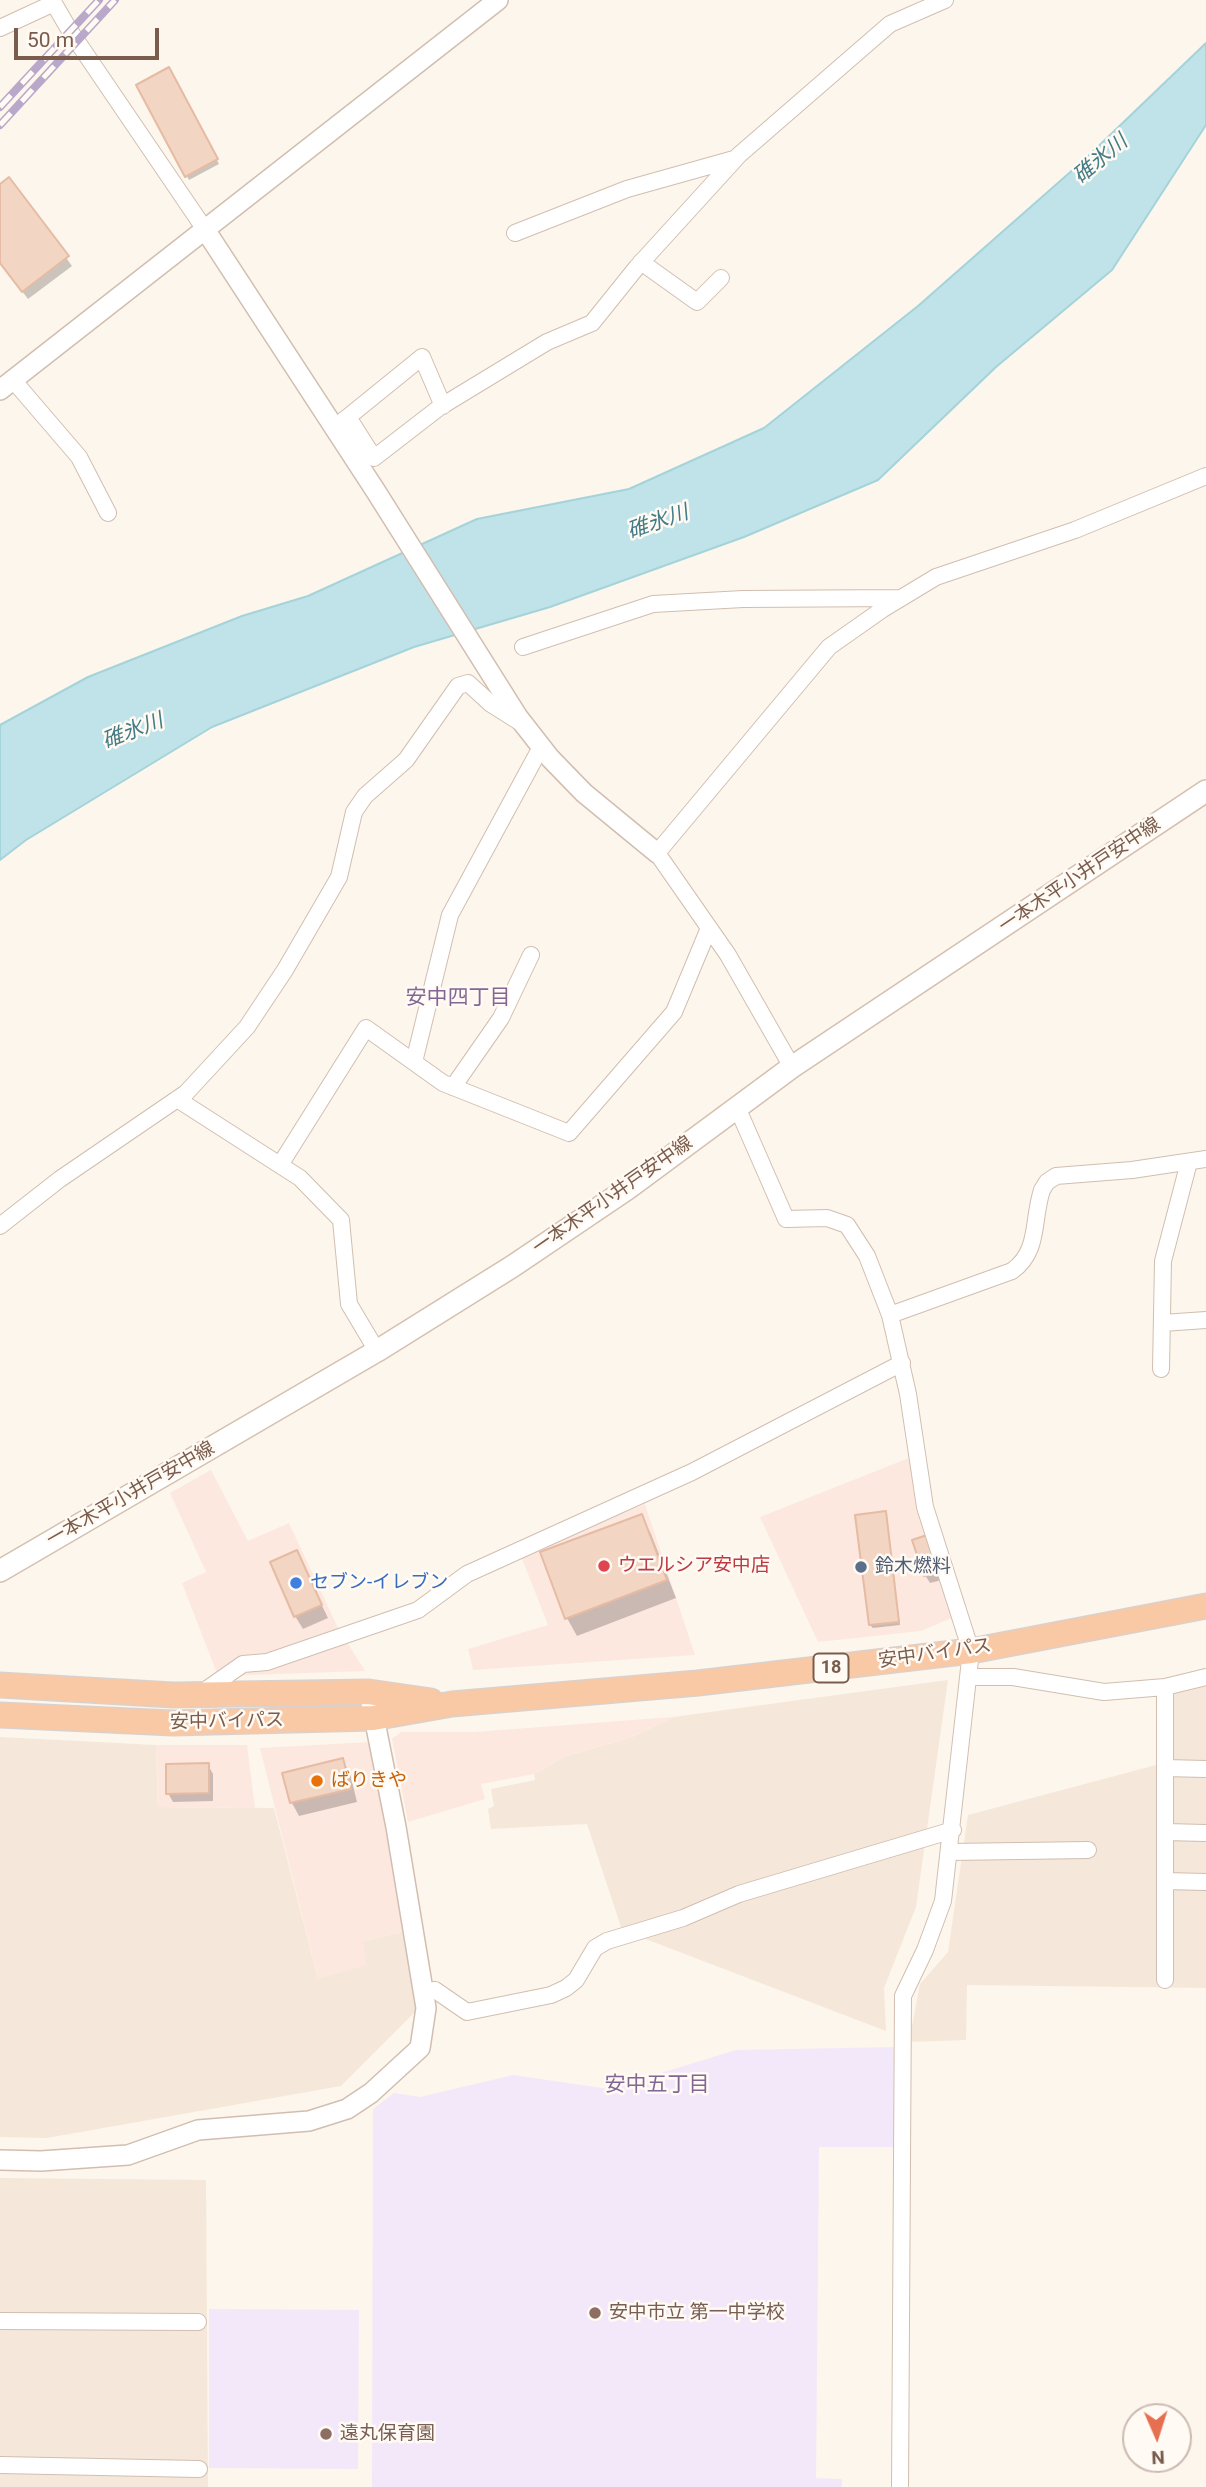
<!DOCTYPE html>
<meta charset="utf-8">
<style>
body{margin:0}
#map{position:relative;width:1206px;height:2487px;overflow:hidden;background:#fdf6ec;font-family:Roboto,sans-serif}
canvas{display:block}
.north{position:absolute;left:1122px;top:2403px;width:70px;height:70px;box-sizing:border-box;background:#fffaf3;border:2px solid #cabbb1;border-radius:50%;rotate:177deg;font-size:19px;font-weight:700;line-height:28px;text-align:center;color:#7a5c4d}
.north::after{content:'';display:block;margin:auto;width:24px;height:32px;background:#e76f51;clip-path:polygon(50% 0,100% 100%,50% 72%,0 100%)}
.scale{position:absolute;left:14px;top:28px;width:145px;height:32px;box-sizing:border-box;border:4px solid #7a5c4d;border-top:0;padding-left:9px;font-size:21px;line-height:24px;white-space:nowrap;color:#7a5c4d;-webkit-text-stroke:5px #fffaf3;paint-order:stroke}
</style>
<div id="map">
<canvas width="1206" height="2487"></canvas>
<div class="north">N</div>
<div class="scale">50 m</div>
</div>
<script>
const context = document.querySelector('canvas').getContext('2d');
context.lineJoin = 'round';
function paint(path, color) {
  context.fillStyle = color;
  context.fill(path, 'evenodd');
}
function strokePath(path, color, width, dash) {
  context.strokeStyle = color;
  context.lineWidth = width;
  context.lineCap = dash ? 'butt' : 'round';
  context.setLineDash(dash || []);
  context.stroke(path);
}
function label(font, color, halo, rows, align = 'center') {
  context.font = font + ' Roboto,"Noto Sans JP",sans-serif';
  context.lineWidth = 5;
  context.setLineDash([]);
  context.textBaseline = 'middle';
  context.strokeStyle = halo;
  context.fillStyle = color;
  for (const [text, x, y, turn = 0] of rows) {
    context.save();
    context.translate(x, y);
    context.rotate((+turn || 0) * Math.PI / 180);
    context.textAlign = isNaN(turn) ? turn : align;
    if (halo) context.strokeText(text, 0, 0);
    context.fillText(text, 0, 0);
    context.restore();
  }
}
paint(new Path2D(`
 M 948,1680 L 916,1907 L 884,1988 L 886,2031 L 622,1930 L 587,1824 L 491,1829 L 488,1809 L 494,1806 L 491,1789 L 535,1780 L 534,1774 L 566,1756 L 632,1737 L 673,1717 Z
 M 1206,1683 L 1206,1988 L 967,1985 L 966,2040 L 909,2042 L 920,1984 L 948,1952 L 968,1815 L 1171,1761 L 1170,1692 Z
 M 0,1737 L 156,1745 L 158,1807 L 274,1808 L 318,1979 L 363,1941 L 405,1931 L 417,2010 L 341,2086 L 47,2138 L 0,2137 Z
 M 0,2178 L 206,2180 L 208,2487 L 0,2487 Z`), '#f5e8da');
paint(new Path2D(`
 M 914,1456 L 954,1617 L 921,1631 L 818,1642 L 760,1517 Z
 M 211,1470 L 248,1541 L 289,1523 L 338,1628 L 365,1671 L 218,1676 L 182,1583 L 206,1572 L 170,1493 Z
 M 645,1504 L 695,1655 L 473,1670 L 468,1649 L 548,1625 L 521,1556 Z
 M 673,1717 L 632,1737 L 566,1756 L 534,1774 L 481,1784 L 485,1799 L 408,1822 L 392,1739 L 401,1732 L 474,1732 Z
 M 370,1742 L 405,1931 L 363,1941 L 366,1965 L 318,1979 L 260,1748 Z
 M 156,1745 L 247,1745 L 255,1808 L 158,1807 Z`), '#fde8e0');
paint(new Path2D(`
 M 897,2047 L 897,2147 L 819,2147 L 816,2478 L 842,2479 L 842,2487 L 372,2487 L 373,2109 L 394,2093 L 420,2097 L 513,2075 L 609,2089 L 736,2050 Z
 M 209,2309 L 359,2310 L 358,2469 L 209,2468 Z`), '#f3e8fa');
const water = new Path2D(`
 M 1206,43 L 1206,125 L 1112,270 L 996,367 L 878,480 L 744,537 L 550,607 L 414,647 L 212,727 L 26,840 L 0,860 L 0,725 L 88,677 L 242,616 L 308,596 L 477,519 L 629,489 L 764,428 L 918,306 L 1084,160 Z`);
paint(water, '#bfe3e8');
strokePath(water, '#a5d3da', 2);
paint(new Path2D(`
 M 168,70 L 219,164 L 189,180 L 138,85 Z
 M 9,179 L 72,266 L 28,299 L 0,262 L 0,186 Z
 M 885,1513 L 900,1625 L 873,1628 L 870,1625 Z
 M 641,1516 L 651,1534 L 676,1598 L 577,1636 L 567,1618 Z
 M 931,1546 L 942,1580 L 930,1583 L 925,1575 Z
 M 296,1552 L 328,1618 L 303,1629 L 295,1616 Z
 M 342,1760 L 350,1773 L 357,1802 L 299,1816 L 292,1803 L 284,1774 Z
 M 208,1765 L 213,1774 L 213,1801 L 173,1802 L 168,1793 Z`), '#0003');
const building = new Path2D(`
 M 169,67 L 218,159 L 185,177 L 136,85 Z
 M 9,177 L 69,256 L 22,292 L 0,263 L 0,184 Z
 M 886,1511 L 899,1622 L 869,1625 L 855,1515 Z
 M 642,1514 L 667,1580 L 565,1619 L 540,1552 Z
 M 927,1535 L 939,1571 L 924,1576 L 912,1540 Z
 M 297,1550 L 322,1605 L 294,1617 L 270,1562 Z
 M 343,1758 L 351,1789 L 290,1803 L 282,1773 Z
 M 209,1763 L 209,1793 L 166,1794 L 166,1764 Z`);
paint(building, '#f3d5c3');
strokePath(building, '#e6bba3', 2);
const minor = new Path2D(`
 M 52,0 L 70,31 L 206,231
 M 0,28 L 54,3
 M 515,233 L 627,189 L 734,159
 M 641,262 L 697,302 L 721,278
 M 13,380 L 79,457 L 108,513
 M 348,417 L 422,357 L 443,406
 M 333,428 L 348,417 L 374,458 L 440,407 L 547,342 L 592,323 L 637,267 L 739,155 L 890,24 L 945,0
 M 523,647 L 653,604 L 743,599 L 900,598
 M 414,1062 L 450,915 L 541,747
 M 792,1067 L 728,955 L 657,853 L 829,647 L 883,609 L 936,577 L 1075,530 L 1206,476
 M 453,1087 L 501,1018 L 531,955
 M 177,1099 L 300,1178 L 341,1220 L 349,1304 L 377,1351
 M 737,1107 L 786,1219 L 827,1218 L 847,1225 L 867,1256 L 890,1315 L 908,1394 L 925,1507 L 971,1651 L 943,1901 L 925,1950 L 903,1996 L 900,2487
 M 280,1165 L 366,1028 L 443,1083 L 569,1133 L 674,1012 L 709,928
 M 0,1226 L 60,1179 L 186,1093 L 247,1027 L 285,970 L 339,877 L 354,812 L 365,796 L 406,760 L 458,686 L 468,683 L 491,704 L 521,723
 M 890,1315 L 1012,1271 C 1040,1251 1032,1220 1042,1190 L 1047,1182 L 1056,1176 L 1132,1170 L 1206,1159
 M 1163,1323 L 1206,1320
 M 1161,1369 L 1163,1261 L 1189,1162
 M 968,1677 L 1013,1677 L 1104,1692 L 1165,1687 L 1206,1677
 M 1165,1687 L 1165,1980
 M 200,1694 L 243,1664 L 267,1662 L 418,1610 L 467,1574 L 692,1472 L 902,1363
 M 1165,1768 L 1206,1769
 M 1165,1832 L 1206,1833
 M 950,1852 L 1088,1850
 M 1165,1881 L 1206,1882
 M 423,1991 L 435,1990 L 467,2012 L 551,1995 L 566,1988 L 576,1980 L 595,1948 L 607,1941 L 683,1918 L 739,1894 L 953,1830
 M 0,2321 L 198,2322
 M 0,2465 L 199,2469`);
const tertiary = new Path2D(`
 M 206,231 L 375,490 L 518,717 L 550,758 L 584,793 L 657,853
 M 0,390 L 498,0
 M 0,2160 L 41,2161 L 128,2155 L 198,2130 L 309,2121 L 347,2109 L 371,2093 L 420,2048 L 426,2008 L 396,1827 L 369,1692`);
const secondary = new Path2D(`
 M 0,1571 L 377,1351 L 513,1266 L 627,1189 L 792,1067 L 1206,791`);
const trunk = new Path2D(`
 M 0,1685 L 173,1695 L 369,1692 L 431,1701
 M 0,1715 L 173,1723 L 373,1718 L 452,1704 L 698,1683 L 971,1651 L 1206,1606`);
strokePath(minor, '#d1beb0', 18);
strokePath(tertiary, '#d1beb0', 22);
strokePath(secondary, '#d6c0b0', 24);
strokePath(trunk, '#dad1cd', 27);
strokePath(minor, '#fff', 16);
strokePath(tertiary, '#fff', 19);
strokePath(secondary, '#fff', 21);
strokePath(trunk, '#f9c8a4', 24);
const rail = new Path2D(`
 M 0,107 L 99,0
 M 0,125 L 115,0`);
strokePath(rail, '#b9a8c9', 8);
strokePath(rail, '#fffaf3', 5, [16]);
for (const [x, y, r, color] of [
 [604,1566,7,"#e0444e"],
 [861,1567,7,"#5c6f8a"],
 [296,1583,7,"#3f7fe0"],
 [317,1781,7,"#e8710a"],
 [595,2313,7,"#8d6e63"],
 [326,2434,7,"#8d6e63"]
]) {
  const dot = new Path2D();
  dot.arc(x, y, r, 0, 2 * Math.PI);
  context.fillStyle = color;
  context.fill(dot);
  strokePath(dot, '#fffaf3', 2.5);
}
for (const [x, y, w] of [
 [831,1668,35]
]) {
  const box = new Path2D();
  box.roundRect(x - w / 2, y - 14.5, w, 29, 5);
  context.fillStyle = '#fffaf3';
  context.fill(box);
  strokePath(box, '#7a5c4d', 2);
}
label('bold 18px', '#7a5c4d', null, [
 ["18",831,1668]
]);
label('19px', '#7a5c4d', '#fffaf3', [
 ["一本木平小井戸安中線",1080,876,-34],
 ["一本木平小井戸安中線",613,1196,-35],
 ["一本木平小井戸安中線",131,1495,-30],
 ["安中バイパス",935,1654,-8],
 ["安中バイパス",227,1722,-1]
]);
label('19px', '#be3a42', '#fffaf3', [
 ["ウエルシア安中店",618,1566]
], 'left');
label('19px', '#4e5e75', '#fffaf3', [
 ["鈴木燃料",875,1567]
], 'left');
label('19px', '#366cbe', '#fffaf3', [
 ["セブン-イレブン",310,1583]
], 'left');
label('19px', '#c56008', '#fffaf3', [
 ["ばりきや",331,1781]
], 'left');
label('19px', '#785e54', '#fffaf3', [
 ["安中市立 第一中学校",609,2313],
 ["遠丸保育園",340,2434]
], 'left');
label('italic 21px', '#437c86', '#fffaf3', [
 ["碓氷川",1101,160,-40],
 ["碓氷川",658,523,-19],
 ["碓氷川",133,732,-21]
]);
label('21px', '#846695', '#fffaf3', [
 ["安中四丁目",458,999],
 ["安中五丁目",657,2086]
]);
</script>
